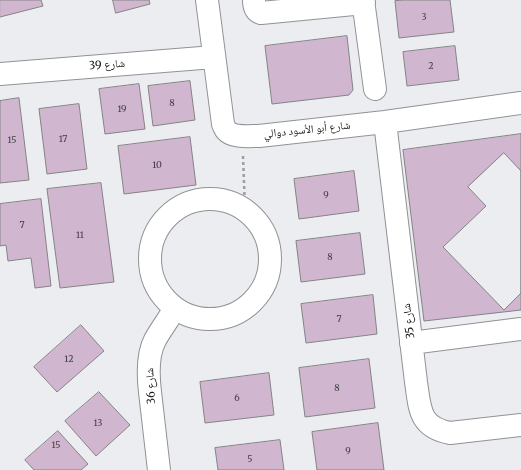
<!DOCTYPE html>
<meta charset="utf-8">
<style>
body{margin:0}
canvas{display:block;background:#ecedf0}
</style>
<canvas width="521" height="470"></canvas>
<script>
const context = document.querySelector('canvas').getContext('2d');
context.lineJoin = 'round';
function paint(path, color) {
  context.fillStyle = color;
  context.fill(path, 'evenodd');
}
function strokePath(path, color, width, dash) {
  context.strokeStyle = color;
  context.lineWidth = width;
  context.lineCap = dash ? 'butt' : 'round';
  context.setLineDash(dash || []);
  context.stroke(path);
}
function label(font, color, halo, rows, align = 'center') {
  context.font = font + ' Merriweather,"Noto Naskh Arabic",serif';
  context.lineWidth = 3;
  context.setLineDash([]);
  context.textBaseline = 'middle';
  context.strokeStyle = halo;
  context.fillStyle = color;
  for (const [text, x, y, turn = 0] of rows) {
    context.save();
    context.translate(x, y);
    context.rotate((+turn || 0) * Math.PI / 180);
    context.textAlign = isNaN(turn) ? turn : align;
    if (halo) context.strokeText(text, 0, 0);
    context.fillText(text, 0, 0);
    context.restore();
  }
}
const building = new Path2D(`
 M 0,0 L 41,0 L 43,6 L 0,17 Z
 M 113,0 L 149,0 L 150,4 L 116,13 Z
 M 405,0 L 450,0 L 454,32 L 399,38 L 395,1 Z
 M 347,36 L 353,90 L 349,95 L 272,104 L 265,46 Z
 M 455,46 L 459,80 L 407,86 L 403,52 Z
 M 190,81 L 195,120 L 153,126 L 148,86 Z
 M 139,84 L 145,129 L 105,134 L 99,89 Z
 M 19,98 L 29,180 L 0,183 L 0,101 Z
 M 79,104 L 87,169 L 47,174 L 39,109 Z
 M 521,134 L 521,310 L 424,321 L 403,150 Z
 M 190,137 L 196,185 L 124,194 L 118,146 Z
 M 504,153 L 521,171 L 521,293 L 504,310 L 443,247 L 486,206 L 468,187 Z
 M 354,171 L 359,211 L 299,219 L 294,179 Z
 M 101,183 L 114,282 L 60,288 L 47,189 Z
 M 41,199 L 51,286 L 35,288 L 31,258 L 8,261 L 6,245 L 0,246 L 0,204 Z
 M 360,233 L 365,274 L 301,282 L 296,241 Z
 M 373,295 L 377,334 L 306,343 L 301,304 Z
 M 81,325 L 104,351 L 57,392 L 34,367 Z
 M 369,359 L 375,408 L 305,417 L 299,368 Z
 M 269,373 L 274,415 L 205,423 L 200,382 Z
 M 99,392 L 130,425 L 96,456 L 65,421 Z
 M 378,423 L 384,470 L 317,470 L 312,432 Z
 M 58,431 L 88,464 L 81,470 L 34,470 L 25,460 Z
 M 280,440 L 284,470 L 218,470 L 215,448 Z`);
paint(building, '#d0b7cf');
strokePath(building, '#858385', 1);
const minor = new Path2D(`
 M 207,0 L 223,124 C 224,126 225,129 226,130 C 232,138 250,136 259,136 L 385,122 L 521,103
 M 254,0 C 254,6 255,11 261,13 L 364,3
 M 363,0 L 375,89
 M 0,74 L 214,57
 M 385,122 L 416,382 C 420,409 419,427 450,433 L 521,425
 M150 259a60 60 0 1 1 120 0a60 60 0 1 1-120 0Z
 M 411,343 L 521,329
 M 159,470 L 150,392 C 148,375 147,355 155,340 C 161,329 169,319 175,308`);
strokePath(minor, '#919295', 24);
strokePath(new Path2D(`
 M 243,156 L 245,209`), '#9c9d9f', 2.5, [3, 3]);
strokePath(minor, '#fff', 22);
label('9px', '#443e44', null, [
 ["3",424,17],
 ["2",431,66],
 ["8",172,103],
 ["19",122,109],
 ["17",63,139],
 ["15",12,140],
 ["10",157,165],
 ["9",326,195],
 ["7",22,225],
 ["11",80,235],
 ["8",330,257],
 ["7",339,319],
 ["12",69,359],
 ["8",337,388],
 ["6",237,398],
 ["13",98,423],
 ["15",56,445],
 ["9",348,451],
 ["5",250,459]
]);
label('11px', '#151616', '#fff', [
 ["شارع 39",107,65,-4],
 ["شارع أبو الأسود دوالي",307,130,-6],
 ["شارع 35",409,321,-97],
 ["شارع 36",151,386,-93]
]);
</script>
